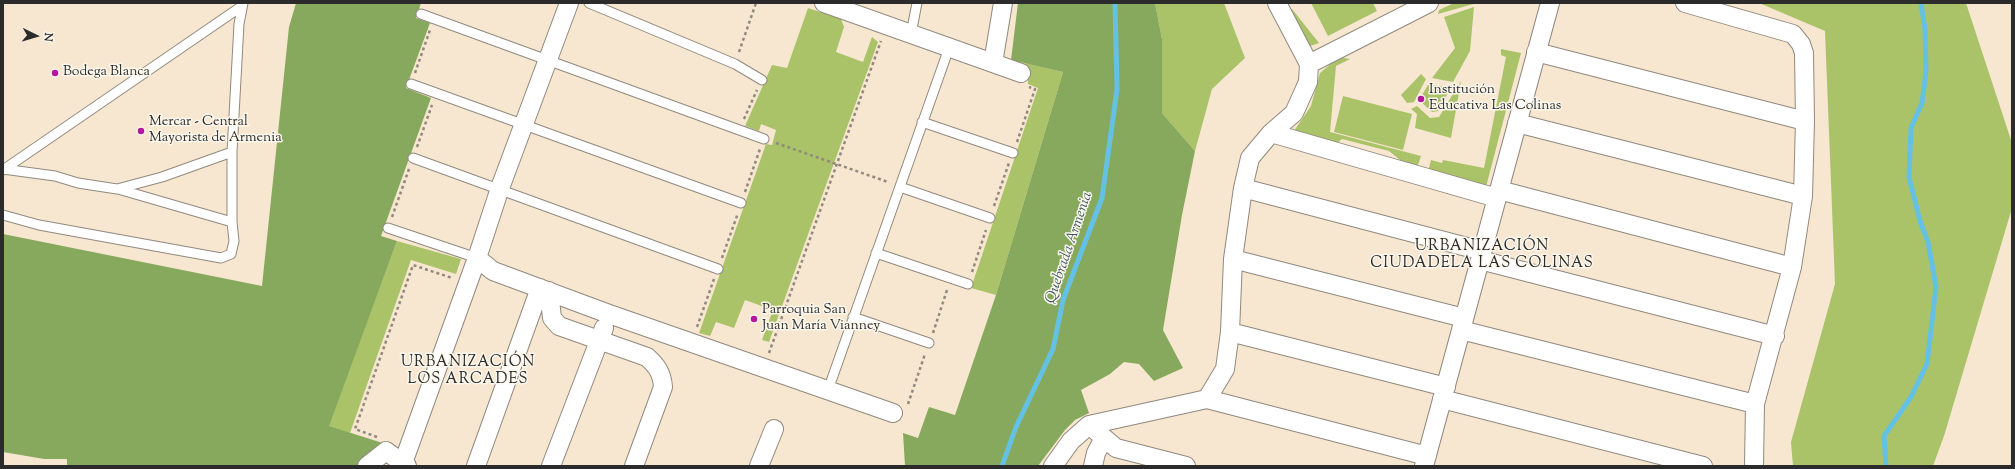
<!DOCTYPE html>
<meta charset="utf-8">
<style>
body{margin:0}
#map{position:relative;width:2015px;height:469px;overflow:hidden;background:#f7e7d1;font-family:"Sorts Mill Goudy",serif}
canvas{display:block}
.frame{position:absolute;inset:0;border:4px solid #2b2b2b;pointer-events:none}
.north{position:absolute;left:16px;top:16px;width:40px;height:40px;-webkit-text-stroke:3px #fbf7ec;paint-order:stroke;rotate:95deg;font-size:11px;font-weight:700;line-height:16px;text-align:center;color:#2b2b2b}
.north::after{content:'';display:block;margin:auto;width:14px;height:18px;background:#2b2b2b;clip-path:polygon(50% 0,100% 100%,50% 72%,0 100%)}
</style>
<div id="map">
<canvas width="2015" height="469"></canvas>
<div class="frame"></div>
<div class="north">N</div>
</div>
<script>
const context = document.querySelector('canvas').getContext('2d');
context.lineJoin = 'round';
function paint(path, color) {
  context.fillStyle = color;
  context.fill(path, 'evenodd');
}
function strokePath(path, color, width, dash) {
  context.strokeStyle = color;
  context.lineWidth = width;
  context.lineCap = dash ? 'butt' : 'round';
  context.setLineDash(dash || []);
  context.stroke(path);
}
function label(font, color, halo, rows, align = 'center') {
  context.font = font + ' "Sorts Mill Goudy",serif';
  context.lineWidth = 3;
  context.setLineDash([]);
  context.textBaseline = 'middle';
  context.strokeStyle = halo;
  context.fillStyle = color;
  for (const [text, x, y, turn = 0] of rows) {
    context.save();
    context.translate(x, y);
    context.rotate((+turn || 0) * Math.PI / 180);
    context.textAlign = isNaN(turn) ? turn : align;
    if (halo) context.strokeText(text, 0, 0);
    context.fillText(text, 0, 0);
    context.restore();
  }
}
paint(new Path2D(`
 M 1155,3 L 1224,3 L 1245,58 L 1212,89 L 1195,151 L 1162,113 L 1162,39 Z
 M 1311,3 L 1373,3 L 1377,11 L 1328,36 Z
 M 1454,3 L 1477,3 L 1438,14 L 1439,10 Z
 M 1759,3 L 1966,3 L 2012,143 L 2012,208 L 1944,436 L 1933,466 L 1793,466 L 1791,442 L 1835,284 L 1825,31 Z
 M 1474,7 L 1470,51 L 1453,82 L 1432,78 L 1455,48 L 1444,17 Z
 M 808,8 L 841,19 L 844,27 L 836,52 L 863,62 L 872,37 L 878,42 L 769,342 L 762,340 L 773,310 L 745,300 L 734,328 L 716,322 L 710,336 L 699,333 L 766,144 L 772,145 L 776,130 L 761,124 L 759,131 L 745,126 L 772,65 L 787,68 Z
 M 1292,9 L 1319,43 L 1310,46 L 1288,10 Z
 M 1501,49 L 1521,53 L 1486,187 L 1428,172 L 1431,160 L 1442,163 L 1443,160 L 1484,168 L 1506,57 L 1501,55 Z
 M 1339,57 L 1350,59 L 1336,66 L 1330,132 L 1421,156 L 1417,168 L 1405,164 L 1389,151 L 1342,139 L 1337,143 L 1294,131 L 1311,106 L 1320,73 Z
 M 1025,63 L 1063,72 L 996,295 L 971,288 L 1038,88 L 1028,84 L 1028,78 L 1023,71 Z
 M 1421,74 L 1426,79 L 1414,102 L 1407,103 L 1401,95 Z
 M 1461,81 L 1451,138 L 1415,128 L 1417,114 L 1411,109 L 1417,106 L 1430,118 L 1439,117 Z
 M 1428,85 L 1451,87 L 1438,111 L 1432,112 L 1419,100 Z
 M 1343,96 L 1412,114 L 1403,150 L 1334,132 Z
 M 397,241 L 461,259 L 456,274 L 411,260 L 350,433 L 328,426 Z`), '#aac369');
paint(new Path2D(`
 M 296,3 L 421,3 L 416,18 L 430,23 L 406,88 L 431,98 L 381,236 L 397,241 L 329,426 L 389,445 L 360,466 L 67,466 L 67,459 L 44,459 L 3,452 L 3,234 L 262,286 L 289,27 Z
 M 1018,3 L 1155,3 L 1162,39 L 1162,113 L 1195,151 L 1182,215 L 1163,330 L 1183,368 L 1154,381 L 1139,364 L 1124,362 L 1110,374 L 1081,390 L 1089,413 L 1075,420 L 1065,430 L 1038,466 L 905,466 L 903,433 L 918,438 L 929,407 L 955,415 L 996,295 L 1063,72 L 1011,60 Z`), '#87a95d');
strokePath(new Path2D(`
 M 1002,466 L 1016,427 L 1053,349 L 1063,300 L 1102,198 L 1117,89 L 1115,3
 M 1886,466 L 1884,436 L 1911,397 L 1927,364 L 1936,287 L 1928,242 L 1920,221 L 1909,177 L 1911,128 L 1922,103 L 1926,71 L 1925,29 L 1921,3`), '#65c1e3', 5);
const service = new Path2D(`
 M 589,3 L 735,64 L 762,80
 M 421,14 L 764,139
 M 911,34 L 917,3
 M 411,84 L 741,203
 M 922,122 L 1013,153
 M 413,158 L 718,269
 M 3,169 L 55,176 L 78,183 L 117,189 L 162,177 L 232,152
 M 3,170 L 242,6
 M 900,187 L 990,218
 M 118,189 L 232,222
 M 3,215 L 39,225 L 221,258 L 231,254 L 234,241 L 232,222 L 232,152 L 239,24 L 243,3
 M 388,228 L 477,258
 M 876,253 L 968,284
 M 853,317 L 929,343
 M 828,390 L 949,48`);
const minor = new Path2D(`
 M 824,3 L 1021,73
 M 1685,3 L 1793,34 L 1801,44 L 1804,53 L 1805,121 L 1803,196 L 1792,267 L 1755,404 L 1754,466
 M 1536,52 L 1805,121
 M 993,63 L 1003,3
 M 1309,64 L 1429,3
 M 1517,123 L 1803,196
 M 1271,133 L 1497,198
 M 1243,188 L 1482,251
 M 1499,190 L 1792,267
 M 477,258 L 493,271 L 609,314 L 893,413
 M 1233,259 L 1464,318
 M 1480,260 L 1775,336
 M 549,291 L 552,318 L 559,326 L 647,357 C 657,366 662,373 663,387 L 634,466
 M 1461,330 L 1755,404
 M 1230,332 L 1446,387
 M 1207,399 L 1427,456
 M 1442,399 L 1703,466
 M 1089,425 L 1116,448 L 1186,466
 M 403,463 L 477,258 L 500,188 L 569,3
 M 367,466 L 386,451 L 407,466
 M 476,466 L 540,288
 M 551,466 L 604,328
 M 759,466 L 774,429
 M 1053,466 L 1071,441 L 1089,425 L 1207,399 L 1225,369 L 1230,332 L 1233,259 L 1243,188 L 1250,158 L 1271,133 L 1294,113 L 1308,82 L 1309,64 L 1277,3
 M 1093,466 L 1096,453 L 1104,438
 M 1424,466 L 1550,3`);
strokePath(service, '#91897e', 11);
strokePath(minor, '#91897e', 20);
strokePath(new Path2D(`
 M 739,52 L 756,3
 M 415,73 L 430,30
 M 744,119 L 757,90
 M 1017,142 L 1035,89 L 1029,87
 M 776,143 L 888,182
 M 417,147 L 432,105
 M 745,192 L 760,149
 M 994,206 L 1009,163
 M 392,217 L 409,169
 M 722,258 L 738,213
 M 972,272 L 986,230
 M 697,327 L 714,279
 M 933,333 L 947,290
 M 769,353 L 881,41
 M 908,404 L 925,354
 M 377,437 L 355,429 L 413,265 L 452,278`), '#91897e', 2.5, [3, 3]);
strokePath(service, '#fff', 9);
strokePath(minor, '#fff', 18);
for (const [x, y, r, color] of [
 [55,73,4,"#b5179e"],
 [1421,99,4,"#b5179e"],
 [141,131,4,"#b5179e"],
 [754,319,4,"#b5179e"]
]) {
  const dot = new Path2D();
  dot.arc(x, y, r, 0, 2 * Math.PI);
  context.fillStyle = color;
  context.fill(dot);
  strokePath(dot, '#fbf7ec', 1.5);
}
label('14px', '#2b2b2b', '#fbf7ec', [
 ["Bodega Blanca",63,73],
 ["Institución",1429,91],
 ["Educativa Las Colinas",1429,107],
 ["Mercar - Central",149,123],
 ["Mayorista de Armenia",149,139],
 ["Parroquia San",762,311],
 ["Juan María Vianney",762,327]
], 'left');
context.letterSpacing = '1px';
label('15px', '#2b2b2b', '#fbf7ec', [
 ["URBANIZACIÓN",1482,247],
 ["CIUDADELA LAS COLINAS",1482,264],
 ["URBANIZACIÓN",468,363],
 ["LOS ARCADES",468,380]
]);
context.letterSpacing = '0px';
label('italic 15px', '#3c5862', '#fbf7ec', [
 ["Quebrada Armenia",1070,248,-71]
]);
</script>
